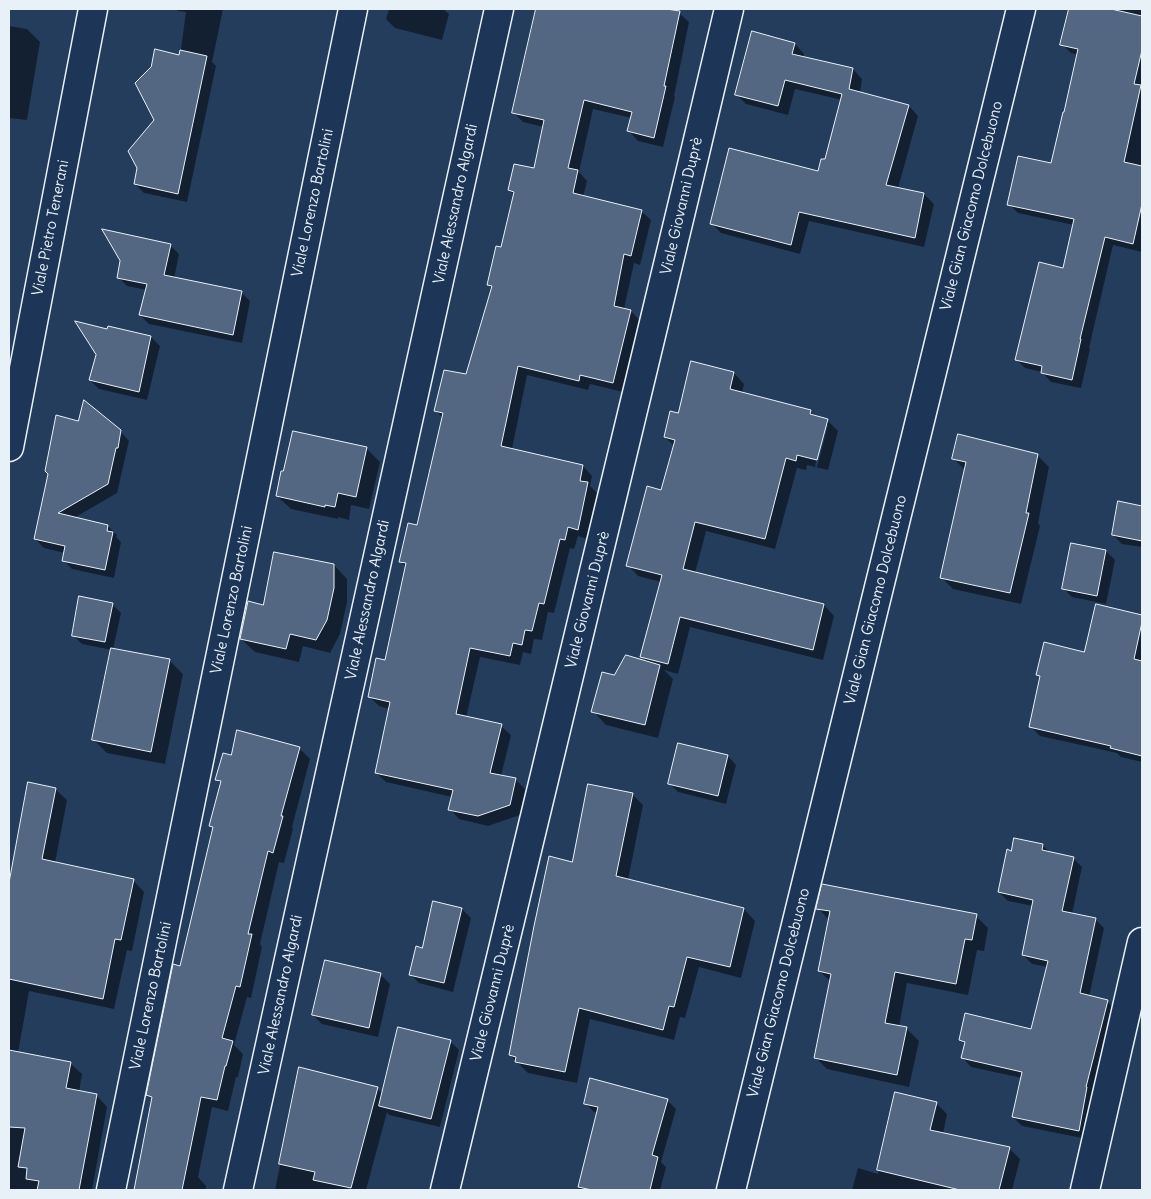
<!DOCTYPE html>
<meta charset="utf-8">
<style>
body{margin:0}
#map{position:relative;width:1151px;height:1199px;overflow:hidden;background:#253d5d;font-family:Delius,sans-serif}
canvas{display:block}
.frame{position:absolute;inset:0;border:10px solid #e8f1f8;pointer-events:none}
</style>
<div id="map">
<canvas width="1151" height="1199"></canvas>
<div class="frame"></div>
</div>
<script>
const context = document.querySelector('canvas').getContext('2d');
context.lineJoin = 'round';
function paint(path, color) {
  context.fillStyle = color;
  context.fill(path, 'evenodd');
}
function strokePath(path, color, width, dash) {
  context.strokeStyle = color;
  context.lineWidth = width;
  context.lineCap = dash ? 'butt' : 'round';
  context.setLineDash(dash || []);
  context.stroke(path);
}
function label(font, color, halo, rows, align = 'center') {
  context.font = font + ' Delius,sans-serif';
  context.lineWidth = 5;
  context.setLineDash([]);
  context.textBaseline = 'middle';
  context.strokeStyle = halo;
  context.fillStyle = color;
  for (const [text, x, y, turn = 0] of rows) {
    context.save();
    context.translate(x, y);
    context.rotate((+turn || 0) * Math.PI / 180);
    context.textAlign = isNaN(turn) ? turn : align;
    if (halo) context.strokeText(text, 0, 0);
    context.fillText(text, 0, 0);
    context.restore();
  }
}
paint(new Path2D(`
 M 176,9 L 223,9 L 212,62 L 216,66 L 187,202 L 144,193 L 135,184 L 156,120 L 180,56 L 186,12 L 178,11 Z
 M 389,9 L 443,9 L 449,14 L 442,40 L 395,28 L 386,19 Z
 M 546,9 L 660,9 L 679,13 L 689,22 L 674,96 L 675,97 L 663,147 L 638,141 L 629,131 L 632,118 L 593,109 L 579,172 L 587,181 L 583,197 L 641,211 L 651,220 L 640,265 L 634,263 L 624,309 L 631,311 L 640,321 L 623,392 L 590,384 L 588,390 L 527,375 L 512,449 L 583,466 L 592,476 L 590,486 L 597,493 L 587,539 L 578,536 L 574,549 L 570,548 L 554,613 L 548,612 L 542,640 L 534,639 L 531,654 L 523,652 L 520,665 L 480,657 L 466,718 L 501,726 L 511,735 L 501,776 L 515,779 L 525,789 L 520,815 L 488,826 L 459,819 L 450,809 L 452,797 L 386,782 L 376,773 L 390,709 L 379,706 L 370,697 L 386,662 L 407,568 L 400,561 L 418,526 L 443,418 L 436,411 L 467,376 L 492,289 L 489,285 L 502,249 L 514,195 L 509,190 L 535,170 L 544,127 L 523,122 L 513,112 L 536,46 Z
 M 1070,9 L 1142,9 L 1142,252 L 1113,245 L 1089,348 L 1090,349 L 1081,388 L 1051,382 L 1042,372 L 1025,368 L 1016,359 L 1064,269 L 1074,225 L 1018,213 L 1009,204 L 1052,165 L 1078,55 L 1071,53 L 1062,44 Z
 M 9,26 L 27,29 L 40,42 L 27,120 L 9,118 Z
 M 753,33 L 795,44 L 804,54 L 803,58 L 853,69 L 862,79 L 860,93 L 909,106 L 918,116 L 898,188 L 924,194 L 934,204 L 924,247 L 809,221 L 800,254 L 721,233 L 711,223 L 819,173 L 826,161 L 842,100 L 795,89 L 788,115 L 746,104 L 736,94 Z
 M 170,245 L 179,254 L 174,279 L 241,292 L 250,301 L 242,343 L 149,324 L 140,315 L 147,290 L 127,286 L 118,277 Z
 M 151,337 L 160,346 L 147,400 L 99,389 L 90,380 Z
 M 692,362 L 734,373 L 744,384 L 742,393 L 810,411 L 816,417 L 827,420 L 838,431 L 828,470 L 807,465 L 806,470 L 797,468 L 775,549 L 706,531 L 695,573 L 824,605 L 834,616 L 823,660 L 690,627 L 678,674 L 664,670 L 673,679 L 658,738 L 606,725 L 593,711 L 615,676 L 648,662 L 641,656 L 661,582 L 638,576 L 628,565 L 662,492 L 674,446 L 665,437 L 679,415 ZM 825,425 L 828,425 L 817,467 L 815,466 Z
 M 120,431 L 129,441 L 117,493 L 74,518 L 108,526 L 117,535 L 116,537 L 121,542 L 114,578 L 72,569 L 63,560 L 65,553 L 44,548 L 35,539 Z
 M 366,448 L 380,462 L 369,509 L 351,505 L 349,520 L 338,517 L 338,519 L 291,509 L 277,496 Z
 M 1037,455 L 1049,467 L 1038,523 L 1040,526 L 1021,604 L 953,589 L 941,577 L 966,471 L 953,458 Z
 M 1119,503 L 1142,507 L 1142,547 L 1122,544 L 1113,535 Z
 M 1106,551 L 1115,560 L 1106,604 L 1072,597 L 1063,588 Z
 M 334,565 L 347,579 L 347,602 L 340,634 L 330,653 L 303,646 L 299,662 L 255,652 L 241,639 L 264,606 Z
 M 112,604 L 121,613 L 113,649 L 169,660 L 183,674 L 165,764 L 107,753 L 93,739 L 112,650 L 82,644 L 73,635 Z
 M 1097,605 L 1142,616 L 1142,762 L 1121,757 L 1117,753 L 1040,736 L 1031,727 L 1041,678 L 1038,675 L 1085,653 Z
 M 299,748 L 310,759 L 292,827 L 293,829 L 284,863 L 279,862 L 260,944 L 262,947 L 251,998 L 247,997 L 234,1045 L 243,1054 L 238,1077 L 236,1077 L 228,1111 L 212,1107 L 198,1177 L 206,1186 L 206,1190 L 135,1190 L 153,1100 L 148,1095 L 181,967 L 214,828 L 210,825 L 221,784 L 217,779 L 231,756 Z
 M 728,756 L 736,765 L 726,804 L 678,792 L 669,783 Z
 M 29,784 L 55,789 L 67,800 L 55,863 L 133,880 L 144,892 L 132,951 L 127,950 L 114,1009 L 29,991 L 18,1053 L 70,1063 L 82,1074 L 79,1092 L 96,1095 L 107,1107 L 92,1190 L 9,1190 L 9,889 Z
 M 632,794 L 643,805 L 628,880 L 744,909 L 755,921 L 741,978 L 699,967 L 685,1018 L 680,1017 L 674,1040 L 590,1019 L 577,1083 L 528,1073 L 510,1055 L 573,864 Z
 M 1042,845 L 1051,853 L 1073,858 L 1082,867 L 1072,914 L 1095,919 L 1104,928 L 1089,997 L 1107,1001 L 1116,1010 L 1087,1139 L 1022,1126 L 1013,1117 L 1022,1078 L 971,1067 L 963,1058 L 966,1045 L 961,1040 L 1031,1030 L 1048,967 L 1032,964 L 1023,955 L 1033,906 L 1008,901 L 999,892 L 1012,852 Z
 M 434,903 L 462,909 L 471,918 L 453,992 L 419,983 L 410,974 L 423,949 Z
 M 818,908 L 976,916 L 988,928 L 984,951 L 977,950 L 968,995 L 907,983 L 899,1027 L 907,1029 L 919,1041 L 909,1087 L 827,1069 L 815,1057 L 831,982 L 819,971 L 829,920 Z
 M 326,961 L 381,975 L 390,984 L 378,1037 L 322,1024 L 313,1015 Z
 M 450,1041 L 459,1050 L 440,1127 L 389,1115 L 387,1112 L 366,1190 L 275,1190 L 300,1069 L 377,1088 L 383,1094 Z
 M 896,1093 L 936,1103 L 947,1114 L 943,1134 L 1009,1148 L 1020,1159 L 1012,1190 L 852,1190 L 858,1168 L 878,1174 Z
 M 667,1100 L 676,1109 L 661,1162 L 666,1167 L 660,1190 L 578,1190 L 598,1113 L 594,1112 L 585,1103 Z`), '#0007');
const building = new Path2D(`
 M 536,9 L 666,9 L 680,11 L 664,86 L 666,86 L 654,138 L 627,131 L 632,112 L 584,100 L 568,168 L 578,170 L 573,193 L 642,210 L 631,256 L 624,254 L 614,306 L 631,310 L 613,383 L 580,375 L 579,381 L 518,366 L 501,446 L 583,465 L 580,481 L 588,482 L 578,530 L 568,527 L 565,540 L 560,539 L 544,604 L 539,603 L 532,631 L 525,630 L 522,645 L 513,643 L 510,656 L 470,648 L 456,714 L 502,724 L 490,773 L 516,778 L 510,805 L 478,816 L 448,810 L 453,790 L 375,773 L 390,702 L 368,697 L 376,658 L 385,660 L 406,563 L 399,562 L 408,523 L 417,525 L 443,413 L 434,411 L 444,370 L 466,374 L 492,286 L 487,285 L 496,246 L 501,247 L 514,192 L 508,190 L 514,164 L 534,168 L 544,120 L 512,113 Z
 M 1069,9 L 1111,9 L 1142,16 L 1142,50 L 1134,84 L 1141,85 L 1124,162 L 1142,166 L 1142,204 L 1133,244 L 1105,237 L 1080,339 L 1081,339 L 1072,380 L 1041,373 L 1042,366 L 1015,360 L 1039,262 L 1063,268 L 1074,219 L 1007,205 L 1018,156 L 1051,163 L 1063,112 L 1064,112 L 1078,49 L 1060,45 Z
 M 752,31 L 795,43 L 792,54 L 853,68 L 849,89 L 909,105 L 886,185 L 924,193 L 915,238 L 799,212 L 791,245 L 710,224 L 729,148 L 818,171 L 821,159 L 825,159 L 842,94 L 785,80 L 778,106 L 735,95 Z
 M 155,49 L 179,55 L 180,50 L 207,56 L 178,194 L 134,184 L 137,168 L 128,151 L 154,120 L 135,83 L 151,67 Z
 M 102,229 L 171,244 L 164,275 L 242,291 L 233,335 L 139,315 L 147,284 L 117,278 L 120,261 Z
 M 75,321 L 107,329 L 108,326 L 151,336 L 139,392 L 89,380 L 96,355 Z
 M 691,361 L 734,372 L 730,389 L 811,410 L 810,414 L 828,419 L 817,460 L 797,455 L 796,461 L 786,458 L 765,539 L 695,522 L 683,569 L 824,604 L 813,650 L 680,617 L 668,664 L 640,657 L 662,575 L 626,566 L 647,486 L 661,490 L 675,440 L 664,437 L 670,411 L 678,413 Z
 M 84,400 L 121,430 L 118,448 L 116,448 L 108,484 L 58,513 L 108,525 L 107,531 L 113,532 L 105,570 L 62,561 L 65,546 L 34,539 L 48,474 L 45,471 L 56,415 L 78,421 Z
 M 293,431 L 367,447 L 356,497 L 338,493 L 335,507 L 325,505 L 325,507 L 276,496 L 281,471 L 283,471 Z
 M 958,434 L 1038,454 L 1026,513 L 1029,513 L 1010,593 L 940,578 L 966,462 L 952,459 Z
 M 1118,501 L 1142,506 L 1142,541 L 1112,535 Z
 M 1071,543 L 1106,550 L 1097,596 L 1062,589 Z
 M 274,552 L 334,564 L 334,588 L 327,620 L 316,640 L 290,634 L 286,649 L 240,639 L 248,601 L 263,605 Z
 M 79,596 L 113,603 L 105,642 L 72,636 Z
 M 1096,604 L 1142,615 L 1142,622 L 1134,659 L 1142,661 L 1142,756 L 1110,748 L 1111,746 L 1029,727 L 1040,676 L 1036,675 L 1044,642 L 1084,652 Z
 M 111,648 L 170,659 L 151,752 L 92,740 Z
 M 626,655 L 660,665 L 645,725 L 591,712 L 602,672 L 614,675 Z
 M 237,730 L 300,747 L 281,816 L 283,816 L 273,853 L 268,851 L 248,934 L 252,934 L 240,987 L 236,986 L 222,1038 L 233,1041 L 226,1066 L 225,1066 L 217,1100 L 201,1097 L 182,1190 L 134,1190 L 152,1097 L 146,1095 L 173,964 L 180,966 L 213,827 L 209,826 L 221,781 L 215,780 L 223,753 L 231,755 Z
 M 678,743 L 728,755 L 718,796 L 668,784 Z
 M 28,782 L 56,788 L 42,859 L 134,879 L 121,940 L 115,939 L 103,999 L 9,979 L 9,883 Z
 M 588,784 L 633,793 L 616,876 L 744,908 L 730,967 L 687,957 L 674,1007 L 669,1006 L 663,1030 L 579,1008 L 565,1072 L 515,1062 L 516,1057 L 509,1055 L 534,926 L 549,856 L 572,862 Z
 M 1014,838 L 1043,844 L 1042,850 L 1074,857 L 1062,911 L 1096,918 L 1080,993 L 1108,1000 L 1086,1087 L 1087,1087 L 1079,1131 L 1012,1117 L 1022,1072 L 961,1058 L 965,1042 L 959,1040 L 965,1013 L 1031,1029 L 1048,961 L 1022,955 L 1033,900 L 998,892 L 1007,849 L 1011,851 Z
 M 822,884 L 977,914 L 972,940 L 965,939 L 956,984 L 895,972 L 885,1023 L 907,1027 L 897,1075 L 814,1058 L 831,974 L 818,971 L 830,911 L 816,909 Z
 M 433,901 L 462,908 L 444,983 L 409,975 L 416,946 L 422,948 Z
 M 325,960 L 381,973 L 369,1028 L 312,1015 Z
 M 398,1027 L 451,1040 L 431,1119 L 379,1106 Z
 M 9,1050 L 71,1062 L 66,1088 L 97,1094 L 79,1190 L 37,1190 L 39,1181 L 26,1179 L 27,1168 L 18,1167 L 25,1128 L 9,1127 Z
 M 299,1067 L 378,1087 L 351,1188 L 313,1180 L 315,1172 L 279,1164 Z
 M 590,1078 L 668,1099 L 652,1155 L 658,1157 L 650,1190 L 592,1190 L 578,1187 L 598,1107 L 584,1104 Z
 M 895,1092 L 937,1102 L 930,1130 L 1010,1147 L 999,1190 L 960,1190 L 877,1170 Z`);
paint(building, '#536782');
strokePath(building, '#e8f1f8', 1);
const minor = new Path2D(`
 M 9,447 L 93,9
 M 111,1190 L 353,9
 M 238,1190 L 499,9
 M 445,1190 L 693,161 L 729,9
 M 731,1190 L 1021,9
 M 1085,1190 L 1142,942`);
strokePath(minor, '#e8f1f8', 31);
strokePath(minor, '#1d3557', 28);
label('15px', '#e8f1f8', '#1d3557', [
 ["Viale Lorenzo Bartolini",313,203,-78],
 ["Viale Alessandro Algardi",456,204,-78],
 ["Viale Giovanni Duprè",682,206,-77],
 ["Viale Gian Giacomo Dolcebuono",972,206,-76],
 ["Viale Pietro Tenerani",51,228,-79],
 ["Viale Lorenzo Bartolini",232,600,-78],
 ["Viale Alessandro Algardi",368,600,-78],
 ["Viale Giovanni Duprè",588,600,-76],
 ["Viale Gian Giacomo Dolcebuono",876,600,-76],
 ["Viale Giovanni Duprè",493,993,-76],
 ["Viale Gian Giacomo Dolcebuono",779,993,-76],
 ["Viale Alessandro Algardi",281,995,-78],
 ["Viale Lorenzo Bartolini",151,996,-78]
]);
</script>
